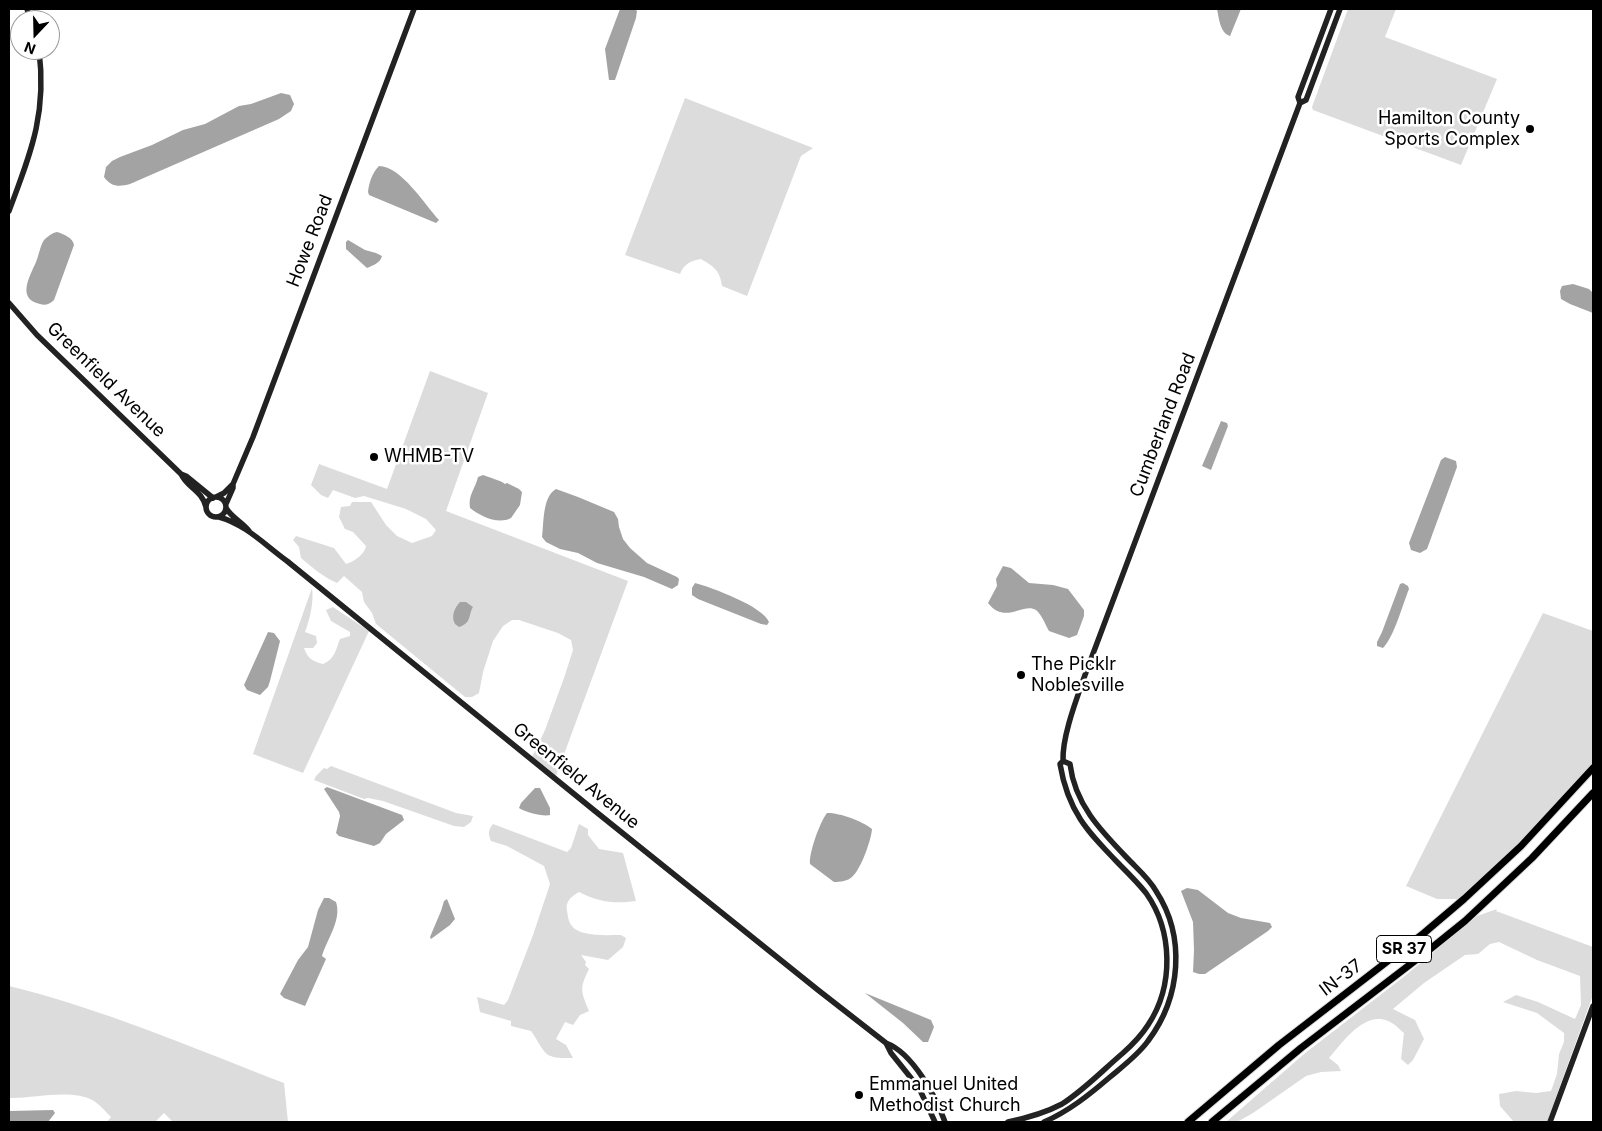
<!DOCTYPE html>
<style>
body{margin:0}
#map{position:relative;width:1602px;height:1131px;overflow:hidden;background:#fff;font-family:Inter,sans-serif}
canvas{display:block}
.frame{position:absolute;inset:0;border:10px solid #000;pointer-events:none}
.north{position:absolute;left:10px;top:10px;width:50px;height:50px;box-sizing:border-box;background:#fff;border:1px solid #999;border-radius:50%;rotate:201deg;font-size:14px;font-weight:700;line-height:20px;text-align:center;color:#000}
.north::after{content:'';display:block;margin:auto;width:18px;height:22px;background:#000;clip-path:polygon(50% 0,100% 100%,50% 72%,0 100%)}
</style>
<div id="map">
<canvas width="1602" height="1131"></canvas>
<div class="frame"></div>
<div class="north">N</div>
</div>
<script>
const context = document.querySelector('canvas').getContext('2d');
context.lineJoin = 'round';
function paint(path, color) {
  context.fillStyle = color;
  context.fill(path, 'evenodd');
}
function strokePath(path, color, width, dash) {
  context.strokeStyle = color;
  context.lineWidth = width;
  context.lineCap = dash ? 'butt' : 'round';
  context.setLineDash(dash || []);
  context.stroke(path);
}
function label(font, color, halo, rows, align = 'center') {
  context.font = font + ' Inter,sans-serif';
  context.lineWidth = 5;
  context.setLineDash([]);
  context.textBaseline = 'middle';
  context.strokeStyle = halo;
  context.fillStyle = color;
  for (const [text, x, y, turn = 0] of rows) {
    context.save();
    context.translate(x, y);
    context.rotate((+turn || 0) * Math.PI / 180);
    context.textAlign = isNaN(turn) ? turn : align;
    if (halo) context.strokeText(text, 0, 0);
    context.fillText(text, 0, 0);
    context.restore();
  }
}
paint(new Path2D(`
 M 1348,9 L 1396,9 L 1385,37 L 1497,79 L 1461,165 L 1313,110 L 1312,107 Z
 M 685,98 L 813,148 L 801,156 L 747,296 L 722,286 C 720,270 714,267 701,259 C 690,261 684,264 680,274 L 625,255 Z
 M 430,371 L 488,393 L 446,511 L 628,581 L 556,776 L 532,757 L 545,730 L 564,678 L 573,650 L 571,640 L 558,633 L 519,620 L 512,620 L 503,626 L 493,641 L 483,672 L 479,693 L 472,697 L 465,697 L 376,624 L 372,613 L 364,602 L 362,592 L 344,576 L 337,583 C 323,577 313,568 301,558 L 299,547 L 293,540 L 296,536 L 334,548 L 346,564 C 355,561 364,555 366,546 L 353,532 L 345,529 L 339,517 L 341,507 L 350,506 L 352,502 L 371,502 L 386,525 L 397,536 L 412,543 L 432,536 L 436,530 L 426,519 L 406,509 L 364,496 L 355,498 L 333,490 L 328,498 L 321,495 L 311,485 L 319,464 L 387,489 Z
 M 312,588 C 314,602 310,619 305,632 L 316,636 L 317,643 L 313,648 L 304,648 C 308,659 312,661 323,664 C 335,659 336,649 340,639 L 350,636 L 350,632 L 331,621 L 326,610 L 333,607 L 369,631 L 303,773 L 253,754 Z
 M 1543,613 L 1593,631 L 1593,765 L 1566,799 L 1464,899 L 1437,899 L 1406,886 Z
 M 331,766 L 456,813 L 473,816 L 471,822 L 464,827 L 454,826 L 383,801 L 368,798 L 364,799 L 314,780 L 316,776 L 324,768 L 327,769 Z
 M 493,824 L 567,852 L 571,848 L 579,824 L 588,829 L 588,835 L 599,849 L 623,853 L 636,901 C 613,904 599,902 579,892 C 571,897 565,901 567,911 C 568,916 568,921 572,926 C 580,937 608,935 621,935 L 626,938 L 623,947 L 608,960 L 581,955 L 586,962 L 585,965 L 589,969 C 579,989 581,991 589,1011 L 580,1015 L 573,1025 L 565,1022 L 556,1039 L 566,1045 L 573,1058 C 542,1059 547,1054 531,1031 L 511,1026 L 511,1021 L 480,1012 L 477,997 L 504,1005 L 508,1000 L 533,935 L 550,884 L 544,866 L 507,846 L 491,841 C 488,834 488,830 493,824 Z
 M 1497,909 L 1496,911 L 1593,947 L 1593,995 L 1547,1122 L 1514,1122 L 1500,1106 L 1499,1094 L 1516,1091 L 1536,1093 L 1551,1091 L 1557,1074 L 1559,1054 L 1564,1042 L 1564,1033 L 1537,1013 L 1503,1002 L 1516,995 L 1538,1002 L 1575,1019 L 1581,1005 L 1580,976 L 1537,960 L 1499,942 L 1490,944 L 1478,954 L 1465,955 L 1424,983 L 1393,1009 L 1415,1020 L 1424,1039 L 1413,1060 L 1408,1065 L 1401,1059 L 1404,1033 C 1399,1029 1394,1023 1388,1021 C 1364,1011 1343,1042 1329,1058 L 1338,1065 L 1341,1071 L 1321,1072 L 1306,1076 L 1253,1113 L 1237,1122 L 1226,1122 L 1304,1054 L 1406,975 L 1477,916 Z
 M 9,986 C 103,1009 193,1048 284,1083 L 288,1122 L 173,1122 L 164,1113 L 155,1122 L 107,1122 L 111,1117 C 106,1112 100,1105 94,1101 C 71,1088 34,1099 9,1098 Z`), '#dcdcdc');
paint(new Path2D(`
 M 620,9 L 635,9 L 637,11 L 636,18 L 615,80 L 609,80 L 605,49 Z
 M 1217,9 L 1241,9 L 1230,36 C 1220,33 1219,18 1217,9 Z
 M 281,93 L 290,95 L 294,104 L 291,111 L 279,119 L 130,184 C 119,187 111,187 104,177 L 106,167 L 112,161 L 120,157 L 152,145 L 183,130 L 205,124 L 239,106 L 251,104 Z
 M 379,166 C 401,166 425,205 439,220 L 436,223 L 369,195 L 368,192 C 369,183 372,173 379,166 Z
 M 57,232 C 64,234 73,238 74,245 L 54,300 C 50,304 45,306 40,304 C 16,299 30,276 36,262 C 39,255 40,246 44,240 C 48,236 52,233 57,232 Z
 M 348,240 L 365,250 L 376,253 L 382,256 C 380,263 374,265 367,268 L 346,249 L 346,242 Z
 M 1573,284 L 1589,289 L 1593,293 L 1593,313 L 1570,304 L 1561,299 L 1560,291 L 1562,286 Z
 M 1221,421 L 1227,423 L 1228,426 L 1211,470 L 1202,466 Z
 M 1445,457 L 1456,461 L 1457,467 L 1427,549 L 1420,553 L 1411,550 L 1409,543 L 1441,460 Z
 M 483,475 C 490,478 500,480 505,484 L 507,483 L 519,489 L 522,492 L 520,505 L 511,518 C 498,525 480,516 470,508 C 468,494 475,490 478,477 Z
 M 556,489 L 578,497 L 614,512 L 618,519 L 619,527 L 623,539 L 630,548 L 647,563 L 677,577 L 679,579 L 678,585 L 672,589 L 644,577 L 597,563 L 578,553 L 560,549 L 546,542 L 542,537 C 544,524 542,497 556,489 Z
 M 1003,566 L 1011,568 L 1029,583 L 1053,585 L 1068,589 L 1084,610 L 1084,616 L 1077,635 L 1069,638 L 1049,631 C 1045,624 1042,615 1036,610 C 1023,602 1005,625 988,603 L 997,586 L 996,579 Z
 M 695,583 C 711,587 764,607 769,622 L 767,625 L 761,624 L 698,599 L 692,595 L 692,588 Z
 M 1403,583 L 1408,586 L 1409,589 C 1402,606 1395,635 1383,648 L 1377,646 L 1377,642 L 1382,632 L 1400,584 Z
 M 460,602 L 466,602 L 473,607 C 468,615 472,623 459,627 L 455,624 C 451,617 454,608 460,602 Z
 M 268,632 L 274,633 L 280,641 L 270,681 L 268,687 L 260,695 L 247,690 L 244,685 Z
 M 327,787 L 402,815 L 404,820 L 386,834 L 380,843 L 374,846 L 339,836 L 336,833 L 340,816 L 339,812 L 326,792 L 324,789 Z
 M 535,788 L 540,788 L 550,808 L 550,815 C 544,817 524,812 519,808 L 521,803 Z
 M 827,813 C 841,813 862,821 872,829 C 871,841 861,869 852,877 C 848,881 840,882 834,882 L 810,864 C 809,852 820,822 827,813 Z
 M 1187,888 L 1198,890 L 1228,913 L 1241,918 L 1270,923 L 1272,927 L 1268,931 L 1205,974 L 1199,974 L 1193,972 L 1194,950 L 1193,922 L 1181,891 Z
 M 324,898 L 329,898 L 336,902 C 342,920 327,939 322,956 L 326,959 L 305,1006 L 284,998 L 280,994 L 298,960 L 308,947 L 318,910 Z
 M 447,899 L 455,919 L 450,925 L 431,939 L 430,937 L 441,911 L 444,901 Z
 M 865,993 L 931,1020 L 934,1027 L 928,1042 L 923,1042 L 903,1023 Z
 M 53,1110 L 55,1113 L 48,1122 L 9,1122 L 9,1111 Z`), '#a3a3a3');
const highway = new Path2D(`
 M 1188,1122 L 1279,1045 L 1424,933 L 1464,899 L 1521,846 L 1593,768
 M 1212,1122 L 1301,1048 L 1429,950 L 1465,921 L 1532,858 L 1593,793`);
strokePath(highway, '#dbdbdb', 9);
strokePath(new Path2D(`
 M 27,9 L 31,20
 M 1300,103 L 1306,100 L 1340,9
 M 9,211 C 31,152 47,114 39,50
 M 9,303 L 37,335 L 181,474 C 187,488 202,490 206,507
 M 181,474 L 186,476 L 213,498
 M206 507a10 10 0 1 1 20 0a10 10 0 1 1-20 0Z
 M 216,497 L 224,493 L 233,484
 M 226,504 L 233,488 L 233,484 L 253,437 L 414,9
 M 226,508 C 232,518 242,522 249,531
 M 219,517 C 245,524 265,545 287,561 L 595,811 L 818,990 L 886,1043 C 913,1053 936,1097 945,1122
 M 886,1043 L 891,1053 L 919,1088 L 935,1122
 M 1008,1122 C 1027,1118 1045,1113 1062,1104 C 1084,1090 1103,1070 1123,1053 C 1132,1045 1141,1036 1148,1025 C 1174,986 1173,931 1146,893 C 1138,883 1129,874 1120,865 C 1088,832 1068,812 1060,764 L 1063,761 C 1062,736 1077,698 1085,675 L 1300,103 L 1298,97 L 1331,9
 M 1044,1122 C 1069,1111 1089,1095 1110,1077 C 1123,1066 1138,1055 1148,1041 C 1181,997 1186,937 1156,891 C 1150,880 1140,871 1131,862 C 1103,833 1075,806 1070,764 L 1063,761
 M 1550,1122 L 1593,1006`), '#222', 5.5);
strokePath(highway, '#000', 7);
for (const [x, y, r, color] of [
 [1530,129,5,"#000"],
 [374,457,5,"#000"],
 [1021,675,5,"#000"],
 [859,1095,5,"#000"]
]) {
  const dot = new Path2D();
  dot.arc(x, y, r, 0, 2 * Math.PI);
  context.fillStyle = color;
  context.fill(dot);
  strokePath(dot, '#fff', 2);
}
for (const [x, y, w] of [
 [1404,949,55]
]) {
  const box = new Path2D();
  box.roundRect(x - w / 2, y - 13.5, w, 27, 4);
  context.fillStyle = '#fff';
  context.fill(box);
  strokePath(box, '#000', 1);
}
label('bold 16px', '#000', null, [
 ["SR 37",1404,949]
]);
label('18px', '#000', '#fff', [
 ["Hamilton County",1520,119,"right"],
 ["Sports Complex",1520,140,"right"],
 ["WHMB-TV",384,457],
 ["The Picklr",1031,665],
 ["Noblesville",1031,686],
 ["Emmanuel United",869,1085],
 ["Methodist Church",869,1106]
], 'left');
label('18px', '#000', '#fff', [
 ["Howe Road",310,241,-69],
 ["Greenfield Avenue",106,380,44],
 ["Cumberland Road",1163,425,-69],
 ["Greenfield Avenue",576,776,39],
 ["IN-37",1341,978,-37]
]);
</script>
